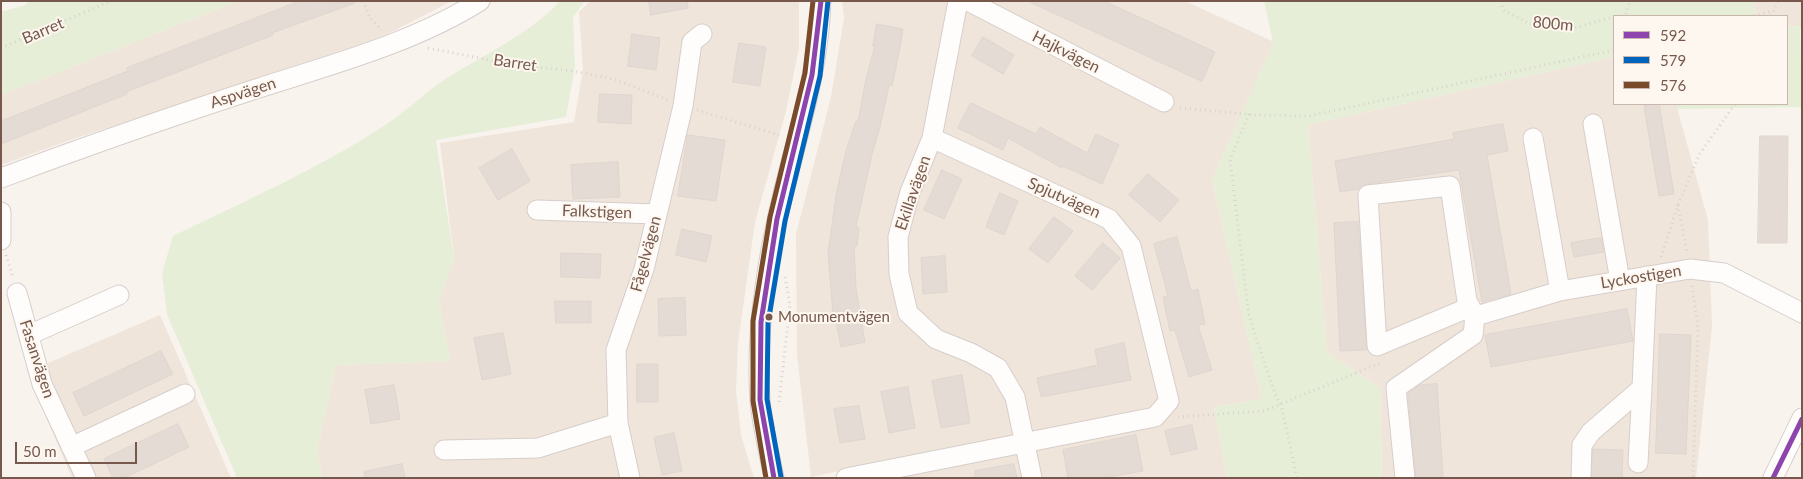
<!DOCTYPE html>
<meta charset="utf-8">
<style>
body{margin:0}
#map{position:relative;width:1803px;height:479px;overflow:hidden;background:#f8f3ed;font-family:Lato,sans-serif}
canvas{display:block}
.frame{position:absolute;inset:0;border:2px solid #76584d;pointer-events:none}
.legend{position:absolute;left:1613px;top:15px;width:175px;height:90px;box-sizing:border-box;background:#fef7ef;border:1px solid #c8b7ae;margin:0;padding:6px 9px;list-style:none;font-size:15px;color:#76584d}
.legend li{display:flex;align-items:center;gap:10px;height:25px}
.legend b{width:25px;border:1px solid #c8b7ae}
.scale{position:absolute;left:15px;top:442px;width:122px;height:22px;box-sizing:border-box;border:2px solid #76584d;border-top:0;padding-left:6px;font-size:15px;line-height:18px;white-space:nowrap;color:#76584d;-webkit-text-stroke:4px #fef7ef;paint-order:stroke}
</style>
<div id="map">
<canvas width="1803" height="479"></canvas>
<div class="frame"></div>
<ul class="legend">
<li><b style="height:6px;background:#8e44ad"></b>592</li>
<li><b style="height:6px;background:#0065bd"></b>579</li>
<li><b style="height:6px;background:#7a4b2a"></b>576</li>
</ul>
<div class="scale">50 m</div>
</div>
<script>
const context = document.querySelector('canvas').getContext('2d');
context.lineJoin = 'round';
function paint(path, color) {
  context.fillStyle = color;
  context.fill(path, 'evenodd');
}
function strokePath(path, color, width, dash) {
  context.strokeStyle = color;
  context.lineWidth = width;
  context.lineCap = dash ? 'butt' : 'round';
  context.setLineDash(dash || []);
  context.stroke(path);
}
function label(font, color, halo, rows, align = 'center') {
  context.font = font + ' Lato,sans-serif';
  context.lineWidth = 4;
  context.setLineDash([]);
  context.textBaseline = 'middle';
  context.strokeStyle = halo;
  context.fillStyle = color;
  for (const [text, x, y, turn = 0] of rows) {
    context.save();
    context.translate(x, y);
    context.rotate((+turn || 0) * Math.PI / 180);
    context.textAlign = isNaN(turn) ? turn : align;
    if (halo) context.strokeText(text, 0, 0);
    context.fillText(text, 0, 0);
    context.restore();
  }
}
paint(new Path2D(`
 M 238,1 L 452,1 L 370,43 L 79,137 L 1,165 L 1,95 Z
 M 590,1 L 799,1 L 799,48 L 786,111 L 755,222 L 738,343 L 736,390 L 741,435 L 754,478 L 322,478 L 317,450 L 336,365 L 450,361 L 439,301 L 454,258 L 440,143 L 574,122 L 583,69 L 579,12 Z
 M 842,1 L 1185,1 L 1274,42 L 1212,180 L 1262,399 L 1214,407 L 1227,478 L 850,478 L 849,469 L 811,477 L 797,355 L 796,234 L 831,97 L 844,18 Z
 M 1754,1 L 1802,1 L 1802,37 L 1800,26 L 1787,27 L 1787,16 L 1755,16 Z
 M 1614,57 L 1614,104 L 1676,104 L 1708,220 L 1712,326 L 1696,478 L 1382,478 L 1380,388 L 1327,352 L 1308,125 Z
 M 160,315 L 231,478 L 72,478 L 27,372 Z`), '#f0e5db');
paint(new Path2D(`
 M 31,1 L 238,1 L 1,95 L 1,12 L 25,5 Z
 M 560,1 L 585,1 L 573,17 L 575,66 L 566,117 L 436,140 L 454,259 L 439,301 L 450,361 L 336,365 L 317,450 L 322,478 L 237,478 L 167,314 L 162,273 L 173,236 C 245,201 320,168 387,124 C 408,110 426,91 447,78 C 481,57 535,30 560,1 Z
 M 1264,1 L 1754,1 L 1755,16 L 1614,16 L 1614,57 L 1308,125 L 1327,352 L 1380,388 L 1382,478 L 1227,478 L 1214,407 L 1262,399 L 1212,180 L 1273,43 Z
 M 1800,26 L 1802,107 L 1677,109 L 1676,104 L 1787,104 L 1787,27 Z`), '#e6eed8');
const building = new Path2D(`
 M 300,1 L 355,3 L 272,33 L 273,35 L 126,92 L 127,94 L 1,144 L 1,121 L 128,71 L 127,68 Z
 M 649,1 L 687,1 L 688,8 L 651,15 Z
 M 1028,1 L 1104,1 L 1215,52 L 1202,81 Z
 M 877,24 L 903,29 L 897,63 L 892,86 L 889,85 L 880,127 L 872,154 L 856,227 L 859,228 L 857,246 L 854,246 L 856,289 L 865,342 L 841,347 L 835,315 L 833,315 L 828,253 L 837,190 L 846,151 L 856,121 L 858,122 L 866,79 L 875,46 L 873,46 Z
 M 632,34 L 660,38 L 656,70 L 628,66 Z
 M 983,37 L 1014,55 L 1003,74 L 972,56 Z
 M 739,43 L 766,47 L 760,86 L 733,82 Z
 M 600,94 L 632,95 L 631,124 L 598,122 Z
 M 971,103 L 1036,134 L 1040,127 L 1087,153 L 1096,134 L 1119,145 L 1102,184 L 1063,166 L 1062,168 L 1008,138 L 1003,150 L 958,128 Z
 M 1659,104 L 1674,194 L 1659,196 L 1644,106 Z
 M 1503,124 L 1508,151 L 1487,155 L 1511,294 L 1482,302 L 1459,170 L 1367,184 L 1359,189 L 1340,192 L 1335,161 L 1454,139 L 1453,133 Z
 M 688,135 L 725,140 L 716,201 L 678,196 Z
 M 1760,136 L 1788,136 L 1787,243 L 1758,243 Z
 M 512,149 L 530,181 L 498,200 L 479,168 Z
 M 618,162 L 620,197 L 573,199 L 571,165 Z
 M 942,170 L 962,179 L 944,219 L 924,210 Z
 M 1148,174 L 1179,200 L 1160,222 L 1129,195 Z
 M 1000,193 L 1018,201 L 1004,235 L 986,227 Z
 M 1054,217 L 1073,231 L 1048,263 L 1029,249 Z
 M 1358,222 L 1367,350 L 1340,351 L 1334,223 Z
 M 682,229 L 712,236 L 706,262 L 676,255 Z
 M 1177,237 L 1191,291 L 1198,289 L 1205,324 L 1198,325 L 1212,370 L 1189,377 L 1175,330 L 1170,331 L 1163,297 L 1168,296 L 1154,244 Z
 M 1601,238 L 1604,252 L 1574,257 L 1571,243 Z
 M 1103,243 L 1120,258 L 1092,290 L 1075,276 Z
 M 561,253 L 601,254 L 600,278 L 561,277 Z
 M 945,256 L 947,292 L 923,294 L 921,258 Z
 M 685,298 L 686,335 L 659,336 L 658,299 Z
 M 555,301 L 591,301 L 591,323 L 556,323 Z
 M 1627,309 L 1633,341 L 1491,367 L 1485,335 Z
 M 503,333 L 511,374 L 482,380 L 474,338 Z
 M 1660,334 L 1691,335 L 1686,454 L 1656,453 Z
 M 1124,343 L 1131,380 L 1041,397 L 1037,378 L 1098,365 L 1095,350 Z
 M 161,351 L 173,374 L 84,416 L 73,393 Z
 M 637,364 L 658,364 L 658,402 L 637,402 Z
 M 962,375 L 970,423 L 941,428 L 932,381 Z
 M 1437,384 L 1443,478 L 1416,478 L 1408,394 L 1420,385 Z
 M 394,385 L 400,419 L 371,424 L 365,390 Z
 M 908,387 L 915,428 L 889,433 L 881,392 Z
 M 859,406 L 865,439 L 840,443 L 834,409 Z
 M 178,424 L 189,447 L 124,478 L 113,478 L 104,459 Z
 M 1192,425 L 1197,449 L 1171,455 L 1165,431 Z
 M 674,433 L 682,471 L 662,475 L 654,438 Z
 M 1136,435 L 1143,471 L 1103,478 L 1068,478 L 1063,450 Z
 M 1593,449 L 1623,450 L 1622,478 L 1592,478 Z
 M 402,464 L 405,478 L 365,478 L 364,472 Z
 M 1014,464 L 1017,478 L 975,478 L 975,471 Z`);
paint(building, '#e4dbd5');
strokePath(building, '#e1d6cf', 1);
const minor = new Path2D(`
 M 958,1 L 932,138 L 910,192 L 898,237 L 899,274 L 908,313 L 936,339 L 971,353 L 998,368 L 1015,397 L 1032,478
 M 968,1 L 1164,102
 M 1593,124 L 1620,281
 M 1533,138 L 1560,291
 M 1,178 C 87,146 172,116 259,88 C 333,64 413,43 480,1
 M 537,210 L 657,214
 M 1,212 L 1,240
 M 17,293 L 42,384 L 86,478
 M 1476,316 L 1560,291 L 1690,269 L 1724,273 L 1802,313
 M 29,335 L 119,295
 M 71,447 L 185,394
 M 444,450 L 538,448 L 618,423
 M 1638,463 L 1642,388
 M 630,478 L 618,423 L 616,350 L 644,269 L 683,106 L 692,42 L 702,34
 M 774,478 C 769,452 762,426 760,400 C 755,331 767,260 783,194 C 799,130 819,68 821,1
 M 846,478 L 1155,417 L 1169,401 L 1131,246 L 1109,219 L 932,138
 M 1405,478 L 1396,388 L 1473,335 C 1475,319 1476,316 1467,301 L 1450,186 L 1368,195 L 1377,346 L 1470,307
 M 1581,478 L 1582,445 L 1591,432 L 1642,388 L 1647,276
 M 1773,478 L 1802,418`);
strokePath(minor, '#d6ceca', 21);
strokePath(new Path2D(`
 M 363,1 L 370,18 L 382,30
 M 1501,1 L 1503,10 L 1530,24 L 1574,28 L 1614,17
 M 1622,16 L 1625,16 L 1630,1
 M 1754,16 L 1773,11
 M 1771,16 L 1778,1
 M 1,48 L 111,1
 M 428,48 L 515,65 L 566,70 L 614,79 L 668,100
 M 1180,108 L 1256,115 L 1309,116 L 1614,50
 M 697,110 L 782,136
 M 1249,114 L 1230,160 L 1249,316 L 1275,394 L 1281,405 L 1297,478
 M 1678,205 L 1687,253
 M 6,255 L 13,278
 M 1661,257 L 1678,205 L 1699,155 L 1735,104
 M 1692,286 L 1698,327 L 1693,478
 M 779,402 L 790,305 L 785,277
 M 1178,417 L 1264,411 L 1380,363`), '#dad2d0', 3, [1, 4]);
strokePath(minor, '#fefdfc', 19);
strokePath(new Path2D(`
 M 774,478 L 760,400 L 761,322 L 777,219 L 812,75 L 821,1
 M 1773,478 L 1802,419`), '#8e44ad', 5);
strokePath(new Path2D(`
 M 781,477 L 767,399 L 768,323 L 785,221 L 820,76 L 828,1`), '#0065bd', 5);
strokePath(new Path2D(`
 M 766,478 L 753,401 L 753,321 L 770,217 L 805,73 L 813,1`), '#7a4b2a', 5);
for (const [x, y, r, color] of [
 [769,317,4.5,"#76584d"]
]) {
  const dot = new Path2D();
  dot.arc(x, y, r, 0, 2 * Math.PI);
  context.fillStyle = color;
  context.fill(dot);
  strokePath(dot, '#fef7ef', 2);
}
label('15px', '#76584d', '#fef7ef', [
 ["Monumentvägen",778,317]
], 'left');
label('16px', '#76584d', '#fef7ef', [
 ["800m",1553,24,5],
 ["Barret",43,31,-23],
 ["Hajkvägen",1066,52,27],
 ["Barret",515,63,8],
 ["Aspvägen",243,93,-18],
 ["Ekillavägen",913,193,-71],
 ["Spjutvägen",1064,198,24],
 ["Falkstigen",597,212,2],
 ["Fågelvägen",646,254,-75],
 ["Lyckostigen",1641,277,-9],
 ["Fasanvägen",37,359,72]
]);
</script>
